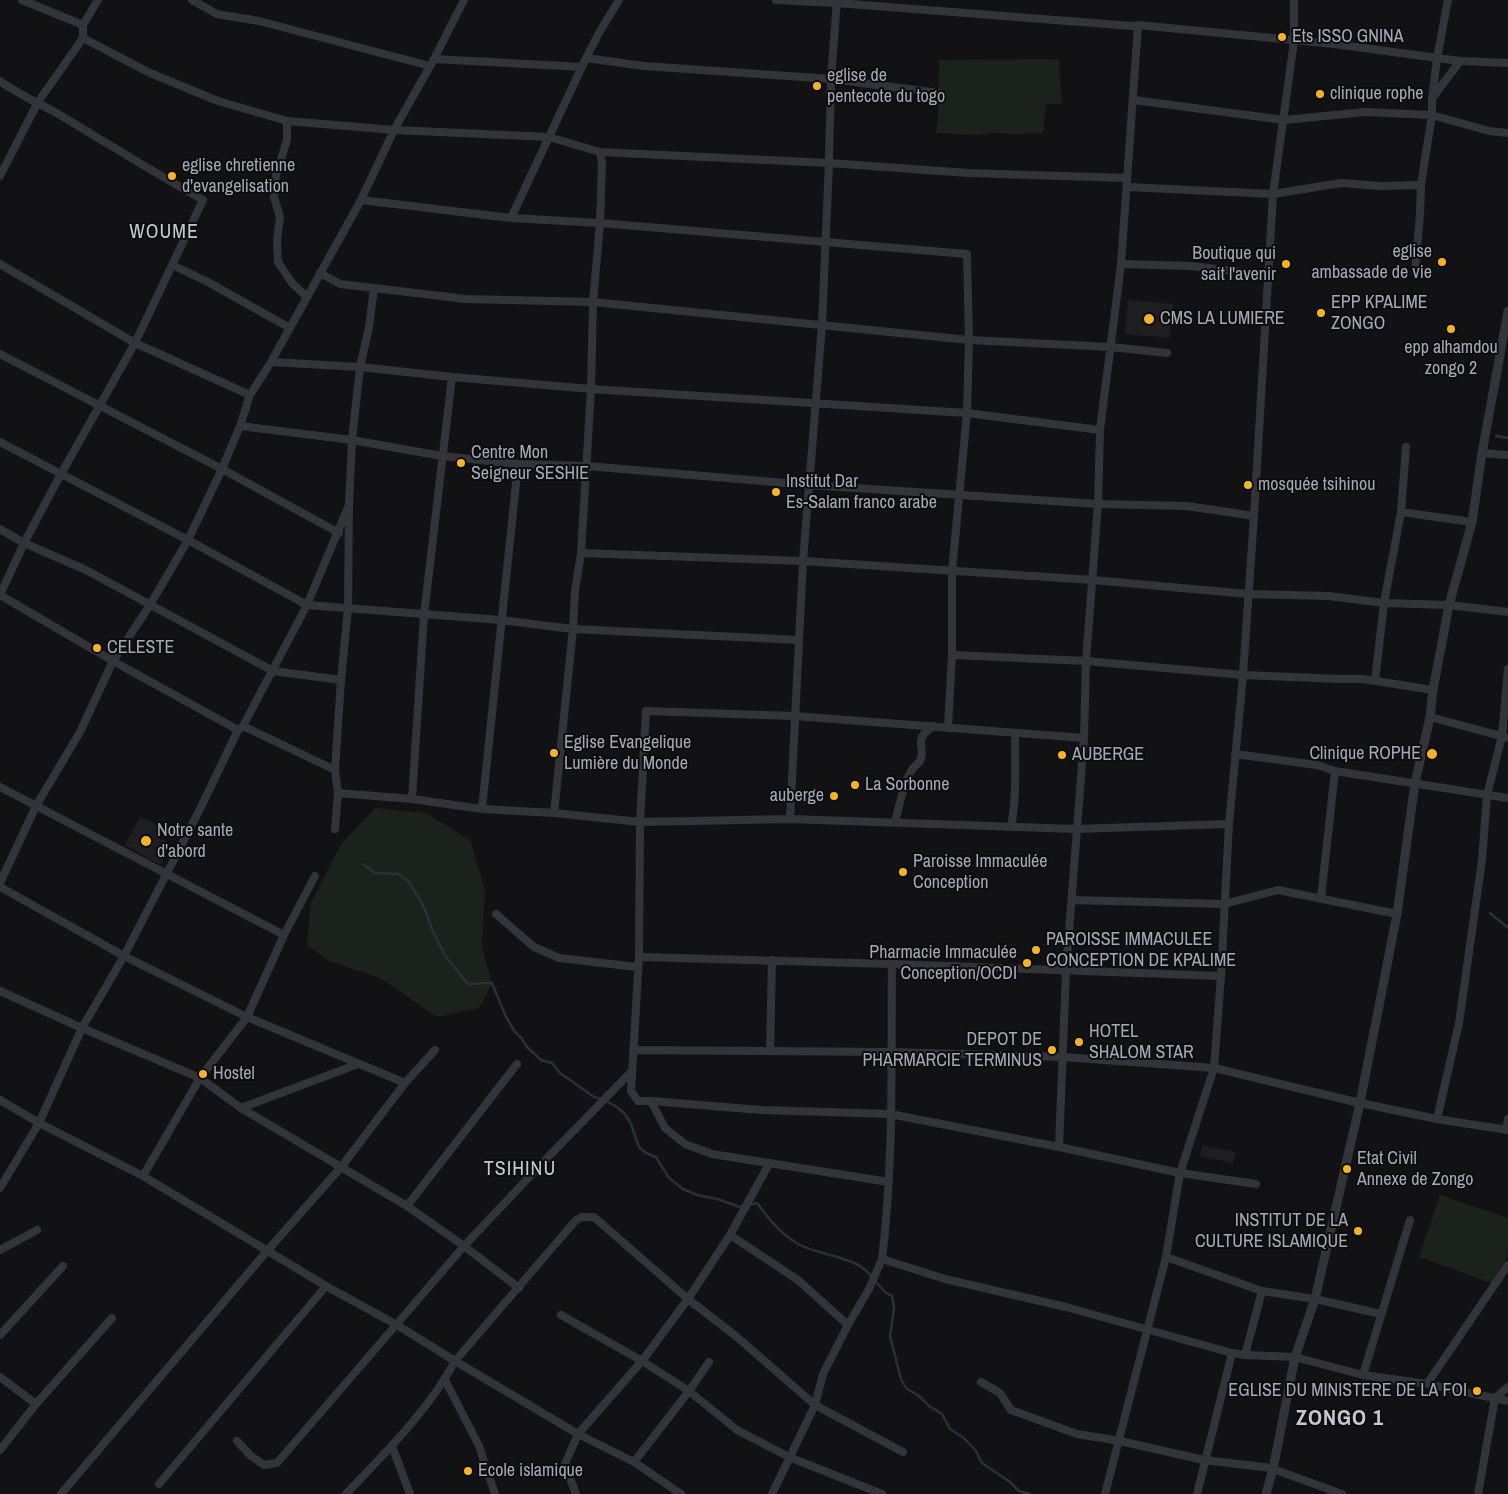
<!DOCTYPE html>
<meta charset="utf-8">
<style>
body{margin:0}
canvas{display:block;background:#121214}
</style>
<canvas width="1508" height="1494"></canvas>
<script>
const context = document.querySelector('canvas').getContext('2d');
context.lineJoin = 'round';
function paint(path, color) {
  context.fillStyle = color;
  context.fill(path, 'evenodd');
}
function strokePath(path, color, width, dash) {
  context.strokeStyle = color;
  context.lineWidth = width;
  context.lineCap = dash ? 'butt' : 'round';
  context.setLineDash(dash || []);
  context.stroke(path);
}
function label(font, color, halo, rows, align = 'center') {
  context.font = font + ' "Archivo Narrow",sans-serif';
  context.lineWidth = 4;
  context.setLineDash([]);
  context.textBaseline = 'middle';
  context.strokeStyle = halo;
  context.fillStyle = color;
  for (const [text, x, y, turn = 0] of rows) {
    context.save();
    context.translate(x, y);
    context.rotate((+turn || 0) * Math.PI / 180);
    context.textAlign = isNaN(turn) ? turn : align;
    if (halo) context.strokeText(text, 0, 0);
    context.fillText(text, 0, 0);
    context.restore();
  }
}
paint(new Path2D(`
 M 1128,300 L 1173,304 L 1170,338 L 1125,334 Z
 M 140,817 L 161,826 L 157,837 L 171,844 L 161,864 L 157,863 L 125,845 Z
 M 1202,1145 L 1236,1152 L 1233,1163 L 1200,1156 Z`), '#1e1e21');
paint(new Path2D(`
 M 1042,59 L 1059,60 L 1062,104 L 1046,104 L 1043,133 L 1014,134 L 993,133 L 979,135 L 936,133 L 938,117 L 939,60 Z
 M 375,808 L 426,813 L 470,840 L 485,890 L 482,947 L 492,983 L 479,1008 L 437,1017 L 380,978 L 329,961 L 307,945 L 311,903 L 341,844 Z
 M 1440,1195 L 1508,1218 L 1508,1253 L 1497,1285 L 1419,1257 Z`), '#1a221b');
strokePath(new Path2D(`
 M 1496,436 L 1508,438
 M 363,864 L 375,873 L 399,874 L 409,882 L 424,907 L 433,932 L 446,957 L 468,984 L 492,983 L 506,1017 L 515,1032 L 522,1039 L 527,1047 L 541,1060 L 552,1063 L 560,1073 L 594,1097 L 601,1099
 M 1490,913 L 1508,928
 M 606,1101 L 617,1107 L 625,1114 L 631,1124 L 639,1147 L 646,1153 L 656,1157 L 669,1178 L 683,1189 L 697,1195 L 717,1199 L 740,1207 L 743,1206
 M 748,1205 L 757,1203 C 769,1220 781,1234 798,1244 C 819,1256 858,1256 872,1277
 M 875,1281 L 885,1292 L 892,1296 L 894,1308 L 890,1336 L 901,1379 L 906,1388 L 919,1396 L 929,1406 L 942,1414 L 950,1429 L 964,1438 L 976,1451 L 982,1463 L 1010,1482 L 1019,1491 L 1030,1494`), '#283138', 2.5);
strokePath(new Path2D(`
 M 22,0 L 83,25
 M 192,0 L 217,14 L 259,21 L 430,66
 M 776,0 L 837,3 L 1132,26 L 1138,25 L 1334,44 L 1460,61 L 1508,63
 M 83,38 L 150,73 L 218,101 L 287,121 L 394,130 L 549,137 L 600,152 L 602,163 L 600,223 L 593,302 L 591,389 L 581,553 L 575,591 L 573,629 L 554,813
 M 586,58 L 644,66 L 831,79 L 939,93
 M 434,59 L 582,67
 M 0,81 C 19,95 41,104 60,115 C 108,144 155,173 203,200 L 135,343 L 61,474 L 24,543 L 0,595
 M 1433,97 L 1460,61
 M 1134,100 L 1284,120 L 1365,112 L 1432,115 L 1489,131 L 1508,133
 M 287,121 L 287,140 L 276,175 L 274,197 L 280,217 L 277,240 L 278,262 L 292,283 L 307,297
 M 600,152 L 829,163 L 968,173 L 1126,178
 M 0,176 L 38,102 L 83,38 L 83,25 L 98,0
 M 1127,187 L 1273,194 L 1341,183 L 1380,186 L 1421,185
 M 361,200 L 394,130 L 434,59 L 464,0
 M 511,218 L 600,223 L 967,254 L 969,340 L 967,413 L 952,571 L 952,655 L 948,728
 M 0,264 L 135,343 L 250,395
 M 1121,264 L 1191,266 L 1268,275
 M 172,265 L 206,281 L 290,328
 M 1415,272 L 1420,214 L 1421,185 L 1432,115 L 1432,99 L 1437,58 L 1448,0
 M 320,273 L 340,284 L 466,299 L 593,302 L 969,340 L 1111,347 L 1167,353
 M 0,354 L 222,469 L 339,533
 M 271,362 L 360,367 L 452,377 L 591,389 L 967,413 L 1100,430
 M 240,426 L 352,440 L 442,456 L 518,464 L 587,466 L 809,485 L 1098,504 L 1187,506 L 1254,516
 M 0,442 L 188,540 L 307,605 L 501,620 L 573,629 L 799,640
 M 1482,453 L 1508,455
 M 1401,512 L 1472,522
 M 0,529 L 24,543 L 86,570 L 273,671 L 341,680
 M 581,553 L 803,561 L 1093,580 L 1248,594 L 1329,596 L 1384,603 L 1449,605 L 1508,612
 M 0,595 L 113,661 L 238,730
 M 952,655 L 1086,661 L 1243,675 L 1340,679 L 1363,679 L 1433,690
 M 1375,681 L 1384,603 L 1401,512 L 1406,447
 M 1430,717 L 1508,738
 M 243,726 L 335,770
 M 1235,754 L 1317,765 L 1335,771 L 1508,798
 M 0,787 L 284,935
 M 338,793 L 412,799 L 482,809 L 554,813 L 640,822 L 790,819 L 803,561 L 822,325 L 829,163 L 831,79 L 837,0
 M 412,799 L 424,615 L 452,377
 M 482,809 L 518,464
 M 790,819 L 1076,829 L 1229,824
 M 895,823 C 899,806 902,789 910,773 C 912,768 917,765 920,761 C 927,746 911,740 934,726
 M 1011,827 C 1017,795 1015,764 1015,733
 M 335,829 L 338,793 L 335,770 L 341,680 L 348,608 L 349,505 L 352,440 L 360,367 L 369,327 L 374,288
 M 0,883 L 36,806 L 80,732 L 113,661 L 150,605 L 188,540 L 222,469 L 240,426 L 250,395 L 271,362 L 361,200 L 511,218 L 586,58 L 599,33 L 619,0
 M 0,887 L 124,956 L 247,1017 L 405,1083 L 342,1166 L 267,1251 L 61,1494
 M 1321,898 L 1335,771
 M 1072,900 L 1224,904 L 1278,890 L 1397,914
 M 496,914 L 534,947 L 559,958 L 637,967
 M 639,957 L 892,964 L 1221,976
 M 892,964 C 891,1062 894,1161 882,1259 L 945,1279 L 1066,1307 L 1232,1353 L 1245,1355 L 1295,1357 L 1363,1375 L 1427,1384 L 1508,1401
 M 0,991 L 82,1028 L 200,1078 L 241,1108 L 407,1206 L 464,1246 L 519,1288
 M 633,1050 L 891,1052 L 1063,1057 L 1214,1068 L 1360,1103 L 1437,1119 L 1508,1130
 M 770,1050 L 772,960
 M 405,1083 L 435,1050
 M 0,1100 L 39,1123 L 143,1176 L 326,1286 L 397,1325 L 455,1361 L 578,1434 L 634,1462 L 681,1494
 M 651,1101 L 761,1110 L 890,1114 L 1059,1147 L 1180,1173 L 1256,1184
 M 241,1108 L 358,1064
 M 1437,1119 L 1459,1023 L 1482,860 L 1487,795 L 1502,736 L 1508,669
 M 1506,1130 L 1508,1119
 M 1059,1147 L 1066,971 L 1084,738 L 1086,661 L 1098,504 L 1100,430 L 1121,264 L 1138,25
 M 143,1176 L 200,1078 L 247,1017 L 284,935 L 315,876
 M 889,1182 L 712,1154 L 685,1144 L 665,1128 L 651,1101 L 638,1101 L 631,1091 L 639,957 L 640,822 L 646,711 L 794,716 L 1084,738
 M 0,1188 L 39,1123 L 82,1028 L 124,956 L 200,809 L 238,730 L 243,726 L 307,605 L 349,505
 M 407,1206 L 517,1064
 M 730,1235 L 798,1280 L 848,1325
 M 0,1250 L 37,1230
 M 1166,1257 L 1262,1291 L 1315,1299 L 1381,1314
 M 561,1315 L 642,1361 L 689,1391 L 737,1430 L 789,1457 L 882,1494
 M 0,1335 L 63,1266
 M 1245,1355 L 1262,1291
 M 1363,1375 L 1410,1220
 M 0,1377 L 36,1404
 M 445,1380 L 479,1446 L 495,1494
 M 981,1382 L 1000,1393 L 1011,1410 L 1077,1434 L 1120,1441 L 1204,1460 L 1272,1468
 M 1427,1384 L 1508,1265
 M 237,1441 L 251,1456 L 264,1465 L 277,1463 L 464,1246 L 552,1153 L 631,1072
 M 392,1446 L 410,1494
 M 0,1450 L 36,1404 L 112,1318
 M 634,1462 L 689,1391 L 709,1362
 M 1273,1469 L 1342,1494
 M 159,1484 L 326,1286
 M 346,1494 C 384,1454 429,1410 455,1361 L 576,1220 L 582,1217 L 594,1217 L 688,1299 L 737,1337 L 815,1405 L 903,1452
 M 576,1494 L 565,1464 L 578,1434 L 642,1361 L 688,1299 L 730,1235 L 769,1164
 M 772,1494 L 815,1405 L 823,1374 L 848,1325 L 869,1289 L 882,1259
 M 1105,1494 L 1166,1257 L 1180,1173 L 1214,1068 L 1221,976 L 1229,824 L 1243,675 L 1254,516 L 1273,194 L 1294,41 L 1294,0
 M 1197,1494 L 1232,1353
 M 1478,1494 L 1495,1398 L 1508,1387`), '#333439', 8);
strokePath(new Path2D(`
 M 1266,1494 L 1273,1469 L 1295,1357 L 1315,1299 L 1360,1103 L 1397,914 L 1415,783 L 1430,717 L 1433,690 L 1449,605 L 1472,522 L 1482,453 L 1508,311`), '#333439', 9);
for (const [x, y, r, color] of [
 [1282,37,5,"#f6b328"],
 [817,86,5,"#f6b328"],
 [1320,94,5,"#f6b328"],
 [172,176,5,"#f6b328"],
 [1442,262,5,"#f6b328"],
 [1286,264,5,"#f6b328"],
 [1321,313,5,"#f6b328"],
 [1149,319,6,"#f6b328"],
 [1451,329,5,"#f6b328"],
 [461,463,5,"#f6b328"],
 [1248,485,5,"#f6b328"],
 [776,492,5,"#f6b328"],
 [97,648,5,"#f6b328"],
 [554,753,5,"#f6b328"],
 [1432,754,6,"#f6b328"],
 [1062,755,5,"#f6b328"],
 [855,785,5,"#f6b328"],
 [834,796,5,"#f6b328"],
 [146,841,6,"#f6b328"],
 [903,872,5,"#f6b328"],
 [1036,950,5,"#f6b328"],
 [1027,963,5,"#f6b328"],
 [1079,1042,5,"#f6b328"],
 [1052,1050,5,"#f6b328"],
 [203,1074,5,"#f6b328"],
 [1347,1169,5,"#f6b328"],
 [1358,1231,5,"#f6b328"],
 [1477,1391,5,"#f6b328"],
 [468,1471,5,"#f6b328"]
]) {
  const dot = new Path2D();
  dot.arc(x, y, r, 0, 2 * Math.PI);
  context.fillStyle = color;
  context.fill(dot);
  strokePath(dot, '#0d0d0f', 2);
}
label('18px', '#a3a9b5', '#0d0d0f', [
 ["Ets ISSO GNINA",1292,37],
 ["eglise de",827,76],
 ["pentecote du togo",827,97],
 ["clinique rophe",1330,94],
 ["eglise chretienne",182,166],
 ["d'evangelisation",182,187],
 ["eglise",1432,252,"right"],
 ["ambassade de vie",1432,273,"right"],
 ["Boutique qui",1276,254,"right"],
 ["sait l'avenir",1276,275,"right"],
 ["EPP KPALIME",1331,303],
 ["ZONGO",1331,324],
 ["CMS LA LUMIERE",1160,319],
 ["epp alhamdou",1451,348,"center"],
 ["zongo 2",1451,369,"center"],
 ["Centre Mon",471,453],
 ["Seigneur SESHIE",471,474],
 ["Institut Dar",786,482],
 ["Es-Salam franco arabe",786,503],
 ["mosquée tsihinou",1258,485],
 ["CELESTE",107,648],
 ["Eglise Evangelique",564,743],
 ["Lumière du Monde",564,764],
 ["Clinique ROPHE",1421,754,"right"],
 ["AUBERGE",1072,755],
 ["La Sorbonne",865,785],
 ["auberge",824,796,"right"],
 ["Notre sante",157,831],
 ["d'abord",157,852],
 ["Paroisse Immaculée",913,862],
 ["Conception",913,883],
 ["PAROISSE IMMACULEE",1046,940],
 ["CONCEPTION DE KPALIME",1046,961],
 ["Pharmacie Immaculée",1017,953,"right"],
 ["Conception/OCDI",1017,974,"right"],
 ["HOTEL",1089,1032],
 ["SHALOM STAR",1089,1053],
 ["DEPOT DE",1042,1040,"right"],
 ["PHARMARCIE TERMINUS",1042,1061,"right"],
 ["Hostel",213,1074],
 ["Etat Civil",1357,1159],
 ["Annexe de Zongo",1357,1180],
 ["INSTITUT DE LA",1348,1221,"right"],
 ["CULTURE ISLAMIQUE",1348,1242,"right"],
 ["EGLISE DU MINISTERE DE LA FOI",1467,1391,"right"],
 ["Ecole islamique",478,1471]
], 'left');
context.letterSpacing = '1px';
label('20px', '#c4c8d1', '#0d0d0f', [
 ["WOUME",164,233],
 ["TSIHINU",520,1170]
]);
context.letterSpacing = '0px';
context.letterSpacing = '1px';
label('bold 22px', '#c4c8d1', '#0d0d0f', [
 ["ZONGO 1",1340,1419]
]);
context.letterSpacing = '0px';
</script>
